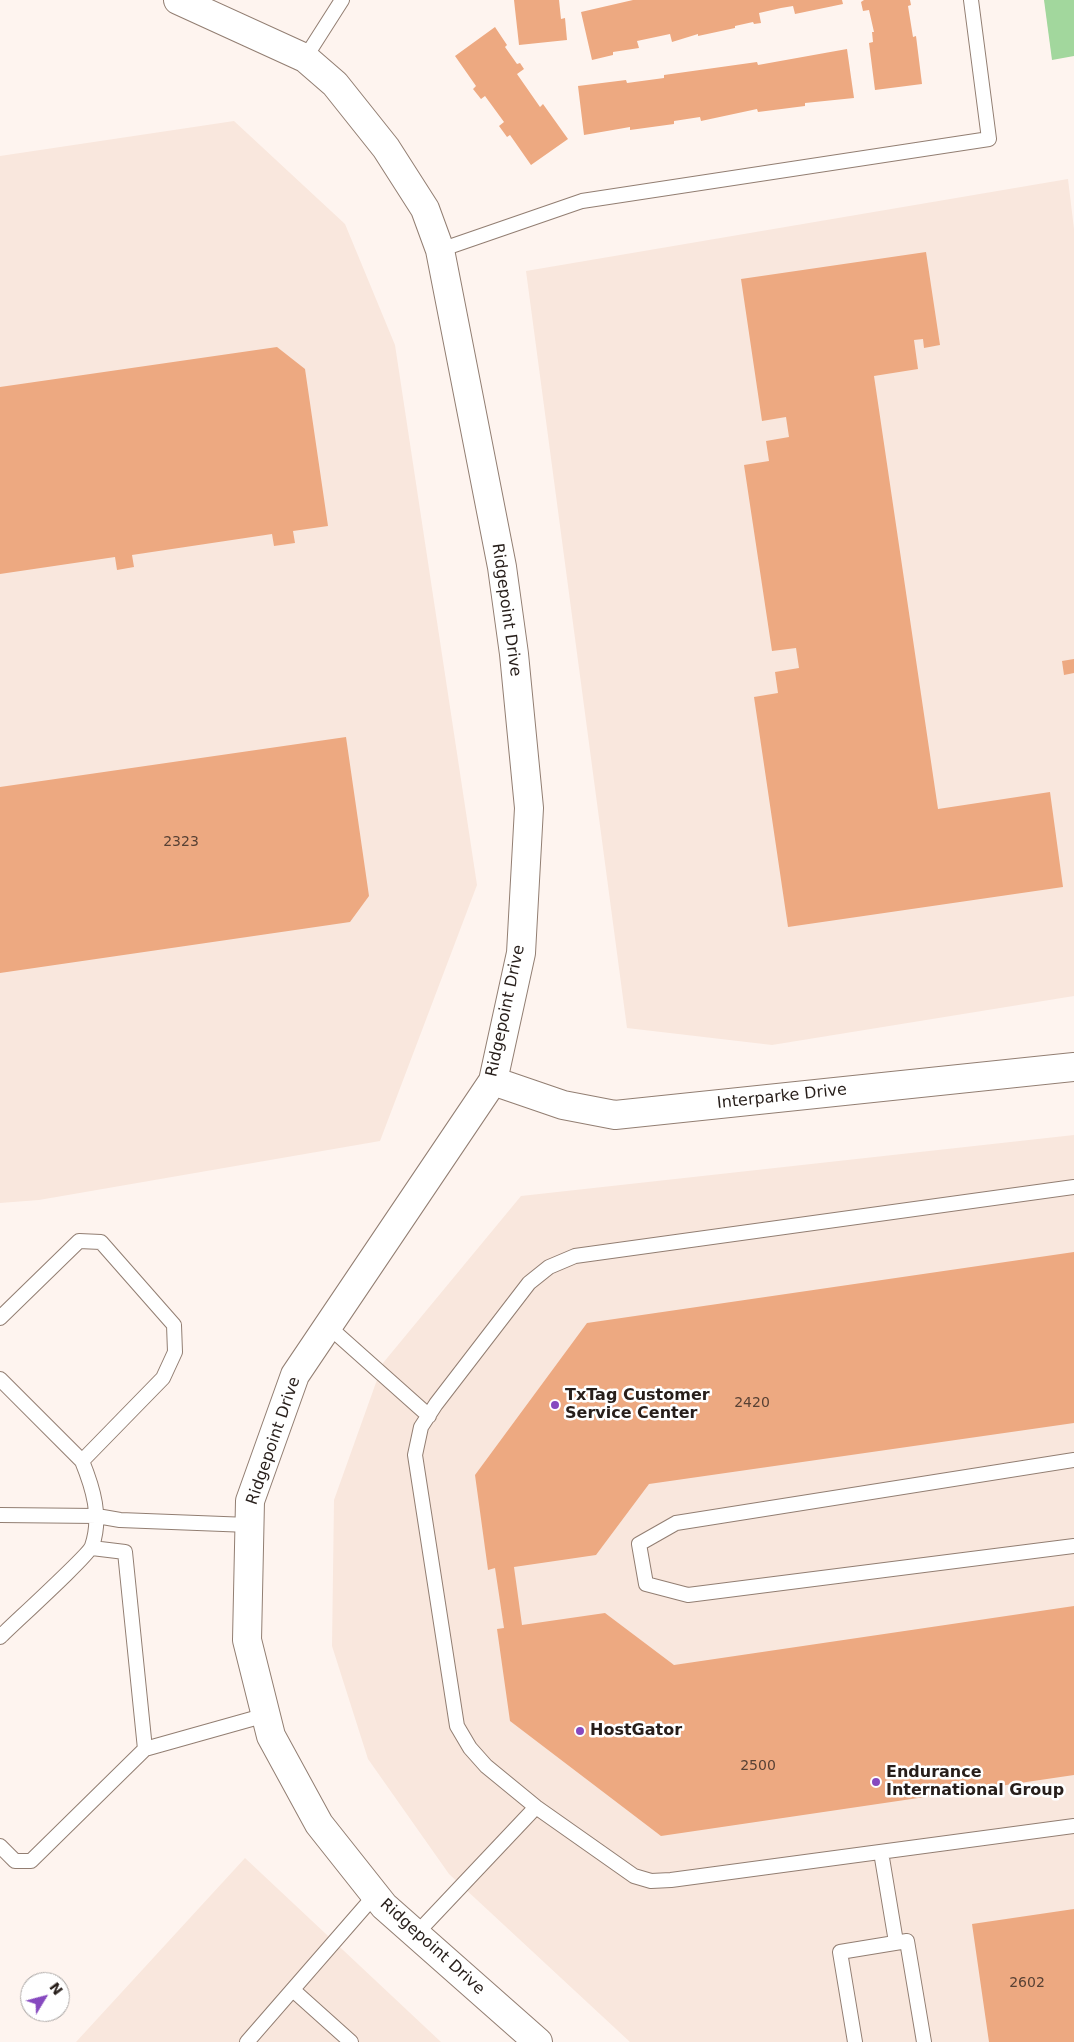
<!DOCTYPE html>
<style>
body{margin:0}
#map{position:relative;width:1074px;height:2042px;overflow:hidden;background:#fef4ef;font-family:"DejaVu Sans",sans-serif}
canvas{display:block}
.north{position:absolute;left:20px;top:1972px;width:50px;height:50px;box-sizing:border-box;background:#fff;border:1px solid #a9a5a3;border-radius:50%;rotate:53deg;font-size:14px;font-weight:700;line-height:20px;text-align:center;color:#271e1a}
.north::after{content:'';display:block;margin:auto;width:18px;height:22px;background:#8649bf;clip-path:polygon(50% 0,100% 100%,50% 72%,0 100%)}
</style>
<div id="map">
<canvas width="1074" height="2042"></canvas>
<div class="north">N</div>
</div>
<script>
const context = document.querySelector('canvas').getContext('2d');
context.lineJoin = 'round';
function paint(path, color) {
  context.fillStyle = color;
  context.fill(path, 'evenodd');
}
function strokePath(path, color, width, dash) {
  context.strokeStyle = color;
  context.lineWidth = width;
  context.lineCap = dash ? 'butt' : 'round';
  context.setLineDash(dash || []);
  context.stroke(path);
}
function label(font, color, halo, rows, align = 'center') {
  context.font = font + ' "DejaVu Sans",sans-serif';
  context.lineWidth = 5;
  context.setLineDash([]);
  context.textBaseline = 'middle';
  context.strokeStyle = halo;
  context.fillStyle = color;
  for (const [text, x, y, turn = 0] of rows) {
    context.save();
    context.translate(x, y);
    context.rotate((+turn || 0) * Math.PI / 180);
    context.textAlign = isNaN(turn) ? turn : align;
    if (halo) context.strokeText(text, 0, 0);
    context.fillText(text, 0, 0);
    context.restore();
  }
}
paint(new Path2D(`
 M 234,121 L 345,224 L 395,345 L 477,885 L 380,1141 L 39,1200 L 0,1203 L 0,156 Z
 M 1068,179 L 1074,229 L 1074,996 L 772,1045 L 627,1028 L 526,271 Z
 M 1074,1135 L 1074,2042 L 630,2042 L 449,1874 L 368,1759 L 332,1646 L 334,1500 L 383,1363 L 521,1196 Z
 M 245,1858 L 441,2042 L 76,2042 Z`), '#f9e7dd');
paint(new Path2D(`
 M 1044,0 L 1074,0 L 1074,56 L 1052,60 Z`), '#a2d79d');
paint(new Path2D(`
 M 514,0 L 559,0 L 561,19 L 565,18 L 567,40 L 519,45 Z
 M 633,0 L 842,0 L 843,4 L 795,14 L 793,6 L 781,8 L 759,13 L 761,23 L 754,24 L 753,22 L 735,26 L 735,28 L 698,36 L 698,34 L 672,42 L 670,34 L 637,41 L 639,48 L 613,52 L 613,55 L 592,60 L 581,12 Z
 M 864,0 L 910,0 L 911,5 L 908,6 L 913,37 L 916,36 L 922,84 L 875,90 L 869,43 L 873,42 L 872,32 L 874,32 L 869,10 L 863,11 L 861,2 Z
 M 495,27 L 507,45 L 505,47 L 517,64 L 520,63 L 524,69 L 517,74 L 540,107 L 543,104 L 568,139 L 531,165 L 510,135 L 507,137 L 499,126 L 504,122 L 485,96 L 481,99 L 473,89 L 476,86 L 455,56 Z
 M 847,49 L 854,98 L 805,103 L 805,106 L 758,112 L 757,109 L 701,121 L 700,117 L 674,121 L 674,124 L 630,130 L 630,127 L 584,135 L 578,86 L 626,80 L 627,83 L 664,78 L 664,75 L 757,62 L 758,65 Z
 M 926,252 L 940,345 L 924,348 L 923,339 L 914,340 L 918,369 L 874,376 L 938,809 L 1050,792 L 1063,887 L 788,927 L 754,697 L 778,693 L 775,672 L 799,668 L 796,648 L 772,651 L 744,465 L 769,461 L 766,441 L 789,437 L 786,417 L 762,421 L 741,279 Z
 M 277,347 L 305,369 L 328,526 L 293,531 L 295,543 L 274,546 L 272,534 L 132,555 L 134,567 L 117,570 L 115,557 L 0,574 L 0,387 Z
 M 1074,659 L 1074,673 L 1064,675 L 1062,661 Z
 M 346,737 L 369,896 L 350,922 L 0,973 L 0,787 Z
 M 1074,1252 L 1074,1423 L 649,1484 L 596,1555 L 514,1567 L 522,1625 L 605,1613 L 674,1665 L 1074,1606 L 1074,1775 L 661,1836 L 510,1721 L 497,1629 L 504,1628 L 495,1568 L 488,1570 L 475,1475 L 587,1323 Z
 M 1074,1909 L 1074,2042 L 989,2042 L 972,1924 Z`), '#eda981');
const service = new Path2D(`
 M 305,58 L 342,0
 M 440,250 L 582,201 L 989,139 L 971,0
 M 1074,1187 L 575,1256 L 549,1267 L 529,1283 L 436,1404 L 421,1427 L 415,1455 L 457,1726 L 470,1748 L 486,1766 L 536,1807 L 634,1876 L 651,1881 L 671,1880 L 1074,1826
 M 0,1318 L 79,1241 L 101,1242 L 174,1325 L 175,1352 L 163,1378 L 82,1461 C 93,1488 102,1517 92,1546 C 89,1555 13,1624 0,1637
 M 328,1326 L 429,1416
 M 0,1379 L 82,1461
 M 1074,1460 L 676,1523 L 639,1544 L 646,1584 L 688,1595 L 1074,1546
 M 0,1515 L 97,1516 L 120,1520 L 249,1525
 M 92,1548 L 125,1552 L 145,1749
 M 0,1846 L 15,1861 L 31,1861 L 145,1749 L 266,1715
 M 881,1852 L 896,1942
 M 416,1934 L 536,1807
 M 293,1990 L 351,2042
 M 247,2042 L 375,1895
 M 855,2042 L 840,1952 L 907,1941 L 924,2042`);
const minor = new Path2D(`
 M 178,0 L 305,58 L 335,84 L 386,148 L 425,209 L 440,250 L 502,567 L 514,654 L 529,808 L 521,953 L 493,1081 L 295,1375 L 250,1501 L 247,1640 L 271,1736 L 319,1824 L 384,1906 L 538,2042
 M 493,1081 L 563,1105 L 615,1115 L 1074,1067`);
strokePath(service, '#927e72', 16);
strokePath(minor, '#927e72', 30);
strokePath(service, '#fff', 14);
strokePath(minor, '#fff', 28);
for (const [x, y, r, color] of [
 [555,1405,5,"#8649bf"],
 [580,1731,5,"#8649bf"],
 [876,1782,5,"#8649bf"]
]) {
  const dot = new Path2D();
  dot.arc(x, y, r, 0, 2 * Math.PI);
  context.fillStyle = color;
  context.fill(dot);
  strokePath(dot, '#fff', 2);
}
label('14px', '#584134', null, [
 ["2323",181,842],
 ["2420",752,1403],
 ["2500",758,1766],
 ["2602",1027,1983]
]);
label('16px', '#271e1a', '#fff', [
 ["Ridgepoint Drive",506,610,82],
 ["Ridgepoint Drive",506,1011,-78],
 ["Interparke Drive",782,1097,-6],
 ["Ridgepoint Drive",274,1441,-71],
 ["Ridgepoint Drive",432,1947,42]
]);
label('bold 16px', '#271e1a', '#fff', [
 ["TxTag Customer",565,1396],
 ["Service Center",565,1414],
 ["HostGator",590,1731],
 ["Endurance",886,1773],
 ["International Group",886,1791]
], 'left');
</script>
